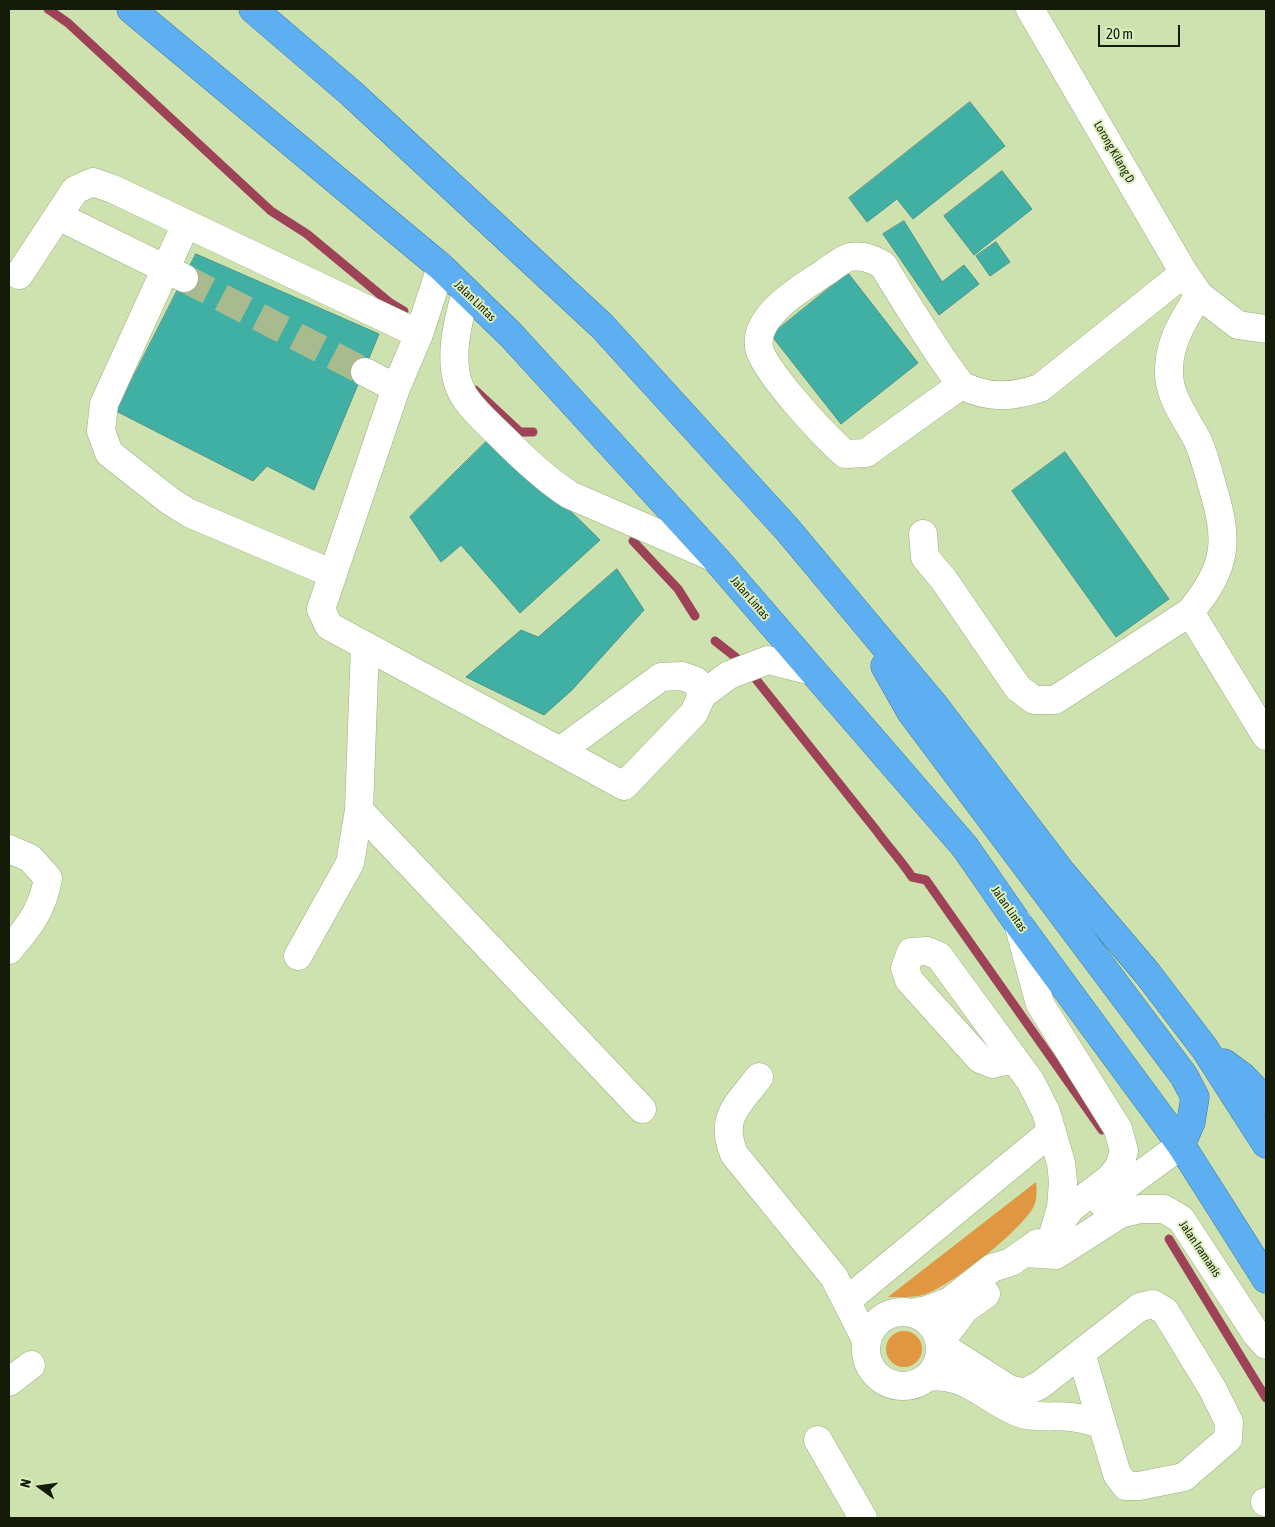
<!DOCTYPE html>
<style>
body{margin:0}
#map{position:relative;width:1275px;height:1527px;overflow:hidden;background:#cde2af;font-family:"Asap Condensed",sans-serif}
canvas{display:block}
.frame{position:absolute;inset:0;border:10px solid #141b08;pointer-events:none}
.north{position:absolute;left:15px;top:1462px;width:50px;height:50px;-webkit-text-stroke:4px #daefbc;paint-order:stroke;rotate:284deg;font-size:14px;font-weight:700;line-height:20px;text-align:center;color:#141b08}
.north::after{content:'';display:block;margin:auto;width:18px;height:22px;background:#141b08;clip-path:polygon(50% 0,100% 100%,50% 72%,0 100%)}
.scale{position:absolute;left:1098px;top:25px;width:82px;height:22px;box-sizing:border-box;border:2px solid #141b08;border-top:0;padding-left:6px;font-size:15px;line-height:18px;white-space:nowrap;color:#141b08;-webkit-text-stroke:4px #daefbc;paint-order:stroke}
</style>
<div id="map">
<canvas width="1275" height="1527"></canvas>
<div class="frame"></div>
<div class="north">N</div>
<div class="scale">20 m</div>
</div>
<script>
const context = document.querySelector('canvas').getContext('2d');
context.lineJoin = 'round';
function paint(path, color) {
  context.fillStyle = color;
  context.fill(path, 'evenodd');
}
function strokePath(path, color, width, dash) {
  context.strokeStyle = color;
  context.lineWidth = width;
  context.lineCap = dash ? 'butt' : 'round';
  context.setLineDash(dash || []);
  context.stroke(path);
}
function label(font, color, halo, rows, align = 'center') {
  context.font = font + ' "Asap Condensed",sans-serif';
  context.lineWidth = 4;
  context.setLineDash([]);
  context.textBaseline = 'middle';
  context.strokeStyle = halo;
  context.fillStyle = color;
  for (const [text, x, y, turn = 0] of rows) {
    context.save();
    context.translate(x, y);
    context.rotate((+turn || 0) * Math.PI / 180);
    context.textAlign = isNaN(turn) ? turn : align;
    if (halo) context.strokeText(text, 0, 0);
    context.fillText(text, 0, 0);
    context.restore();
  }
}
paint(new Path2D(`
 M 1036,1182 C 1037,1190 1037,1201 1033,1208 C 1017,1234 951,1286 923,1295 C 911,1298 900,1297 888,1297 Z
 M886 1349a18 18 0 1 1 36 0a18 18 0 1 1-36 0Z`), '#e19642');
strokePath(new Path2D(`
 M 48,9 L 68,23 L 271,211 L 307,234 L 389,302 L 404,311
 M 475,390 L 520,432 L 533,432
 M 633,541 L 678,589 L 695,616
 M 715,641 L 743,663 L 876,830 C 888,847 901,860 912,877 L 926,880 L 1102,1130
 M 1169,1239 L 1266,1398`), '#9d4257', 9);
const building = new Path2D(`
 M 970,102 L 1005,146 L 913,219 L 897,199 L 867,222 L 849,198 Z
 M 1002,171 L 1032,209 L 974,255 L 944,216 Z
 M 904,221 L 942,282 L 964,265 L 979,284 L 939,315 L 883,234 Z
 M 996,242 L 1010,262 L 990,276 L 976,256 Z
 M 196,254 L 379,334 L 314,490 L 267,466 L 253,481 L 116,411 Z
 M 848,273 L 918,363 L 841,424 L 771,335 Z
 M 493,435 L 600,540 L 520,613 L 461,545 L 441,562 L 410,517 Z
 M 1065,452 L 1169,599 L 1116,637 L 1012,491 Z
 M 617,569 L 644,610 L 572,690 L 544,715 L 466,677 L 521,630 L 538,637 Z`);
paint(building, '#40b0a5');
strokePath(building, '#4e928a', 1);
strokePath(new Path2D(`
 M 184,278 L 365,372`), '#a8ba8e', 28, [28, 14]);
const minor = new Path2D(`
 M 1030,9 L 1184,273 L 1199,295 L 1238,325 L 1266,329
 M 58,216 L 184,278
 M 186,224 L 104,404 L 101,431 L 109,453 L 170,501 L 189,513 L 333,574
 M 441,267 L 419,334 L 396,388 L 321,609 L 329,626 L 560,751 L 624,786 L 694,713 L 702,695 L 696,681 L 682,676 L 661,677 L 560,751
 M 19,275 L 75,190 L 93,182 L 113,189 L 419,334
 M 466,293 C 457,323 446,367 464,396 C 474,412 490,425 503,438 C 524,459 545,479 570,495 L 715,558
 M 365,372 L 396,388
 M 961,385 L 866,453 L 845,454 C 826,437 762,370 759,347 C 754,315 802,288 824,273 C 832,268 842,259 850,257 C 864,255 872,259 883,265 C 892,280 954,381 963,386 C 990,399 1013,397 1040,388 L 1184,273
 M 923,534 L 925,557 L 944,580 L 1018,688 L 1034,700 L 1055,700 L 1190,612 C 1228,566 1229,541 1212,485 C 1208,471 1204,455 1198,441 C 1186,418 1167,395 1169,368 C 1170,339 1185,318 1199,295
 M 1190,612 L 1266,736
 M 365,646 L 359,810 L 642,1109
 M 702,695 L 729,675 L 768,660 L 812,671
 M 9,849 L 30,858 L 48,878 C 43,909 29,927 9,950
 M 1018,923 L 1040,1004 L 1118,1129 L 1124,1151 L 1119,1167 L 1110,1178 L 1071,1208 L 1056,1228
 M 298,956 L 350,863 L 359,810
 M 1014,1059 L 993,1064 L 980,1059 L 909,980 L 905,968 L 911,952 L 927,951 L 939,956 L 1031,1082 L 1046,1112 L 1061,1163 L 1063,1182 L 1061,1208 L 1054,1231
 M 759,1077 C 738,1105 719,1117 734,1154 L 834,1277 L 867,1342
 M 1102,1203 L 1181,1145
 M 1024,1253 L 1056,1255 L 1120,1214 L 1140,1209 L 1164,1209 L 1181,1219 L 1257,1335 L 1266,1345
 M 856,1293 L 1052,1131
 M866 1349a37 37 0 1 1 74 0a37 37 0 1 1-74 0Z
 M 911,1313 L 927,1310 L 950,1301 L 992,1268 L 1011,1262 L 1038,1243
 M 940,1342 L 965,1309 L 986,1294
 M 940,1345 L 1009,1389 L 1024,1393 L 1040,1385 L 1140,1307 L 1153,1304 L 1165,1311 L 1212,1388 L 1229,1422 L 1228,1439 L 1184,1477 L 1139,1486 L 1126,1486 L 1117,1474 L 1081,1353
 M 929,1377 C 964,1372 986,1399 1017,1412 C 1033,1419 1053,1415 1071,1417 C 1081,1418 1091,1421 1101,1424
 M 9,1382 L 31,1365
 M 818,1440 L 863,1518
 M 1265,1502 L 1266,1502`);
const highway = new Path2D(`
 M 131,9 L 441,267 L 511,335 L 715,558 L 965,847 L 1017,922 L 1181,1145 L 1266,1279
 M 253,9 L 351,93 L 602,326 L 787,529 L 934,705 L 1062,873 L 1147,973 L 1205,1049 L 1266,1144
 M 885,666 L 911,712 L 1184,1076 L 1195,1097 L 1191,1122 L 1181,1145
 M 1224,1063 L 1243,1077 L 1266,1101`);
strokePath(minor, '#9baf7f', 29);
strokePath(highway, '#447ba0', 29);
strokePath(minor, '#fff', 28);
strokePath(highway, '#5eaff2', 28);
label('12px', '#141b08', '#daefbc', [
 ["Lorong Kilang D",1114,152,60],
 ["Jalan Lintas",475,301,44],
 ["Jalan Lintas",750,598,49],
 ["Jalan Lintas",1009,909,55],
 ["Jalan Iramanis",1200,1249,56]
]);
</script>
